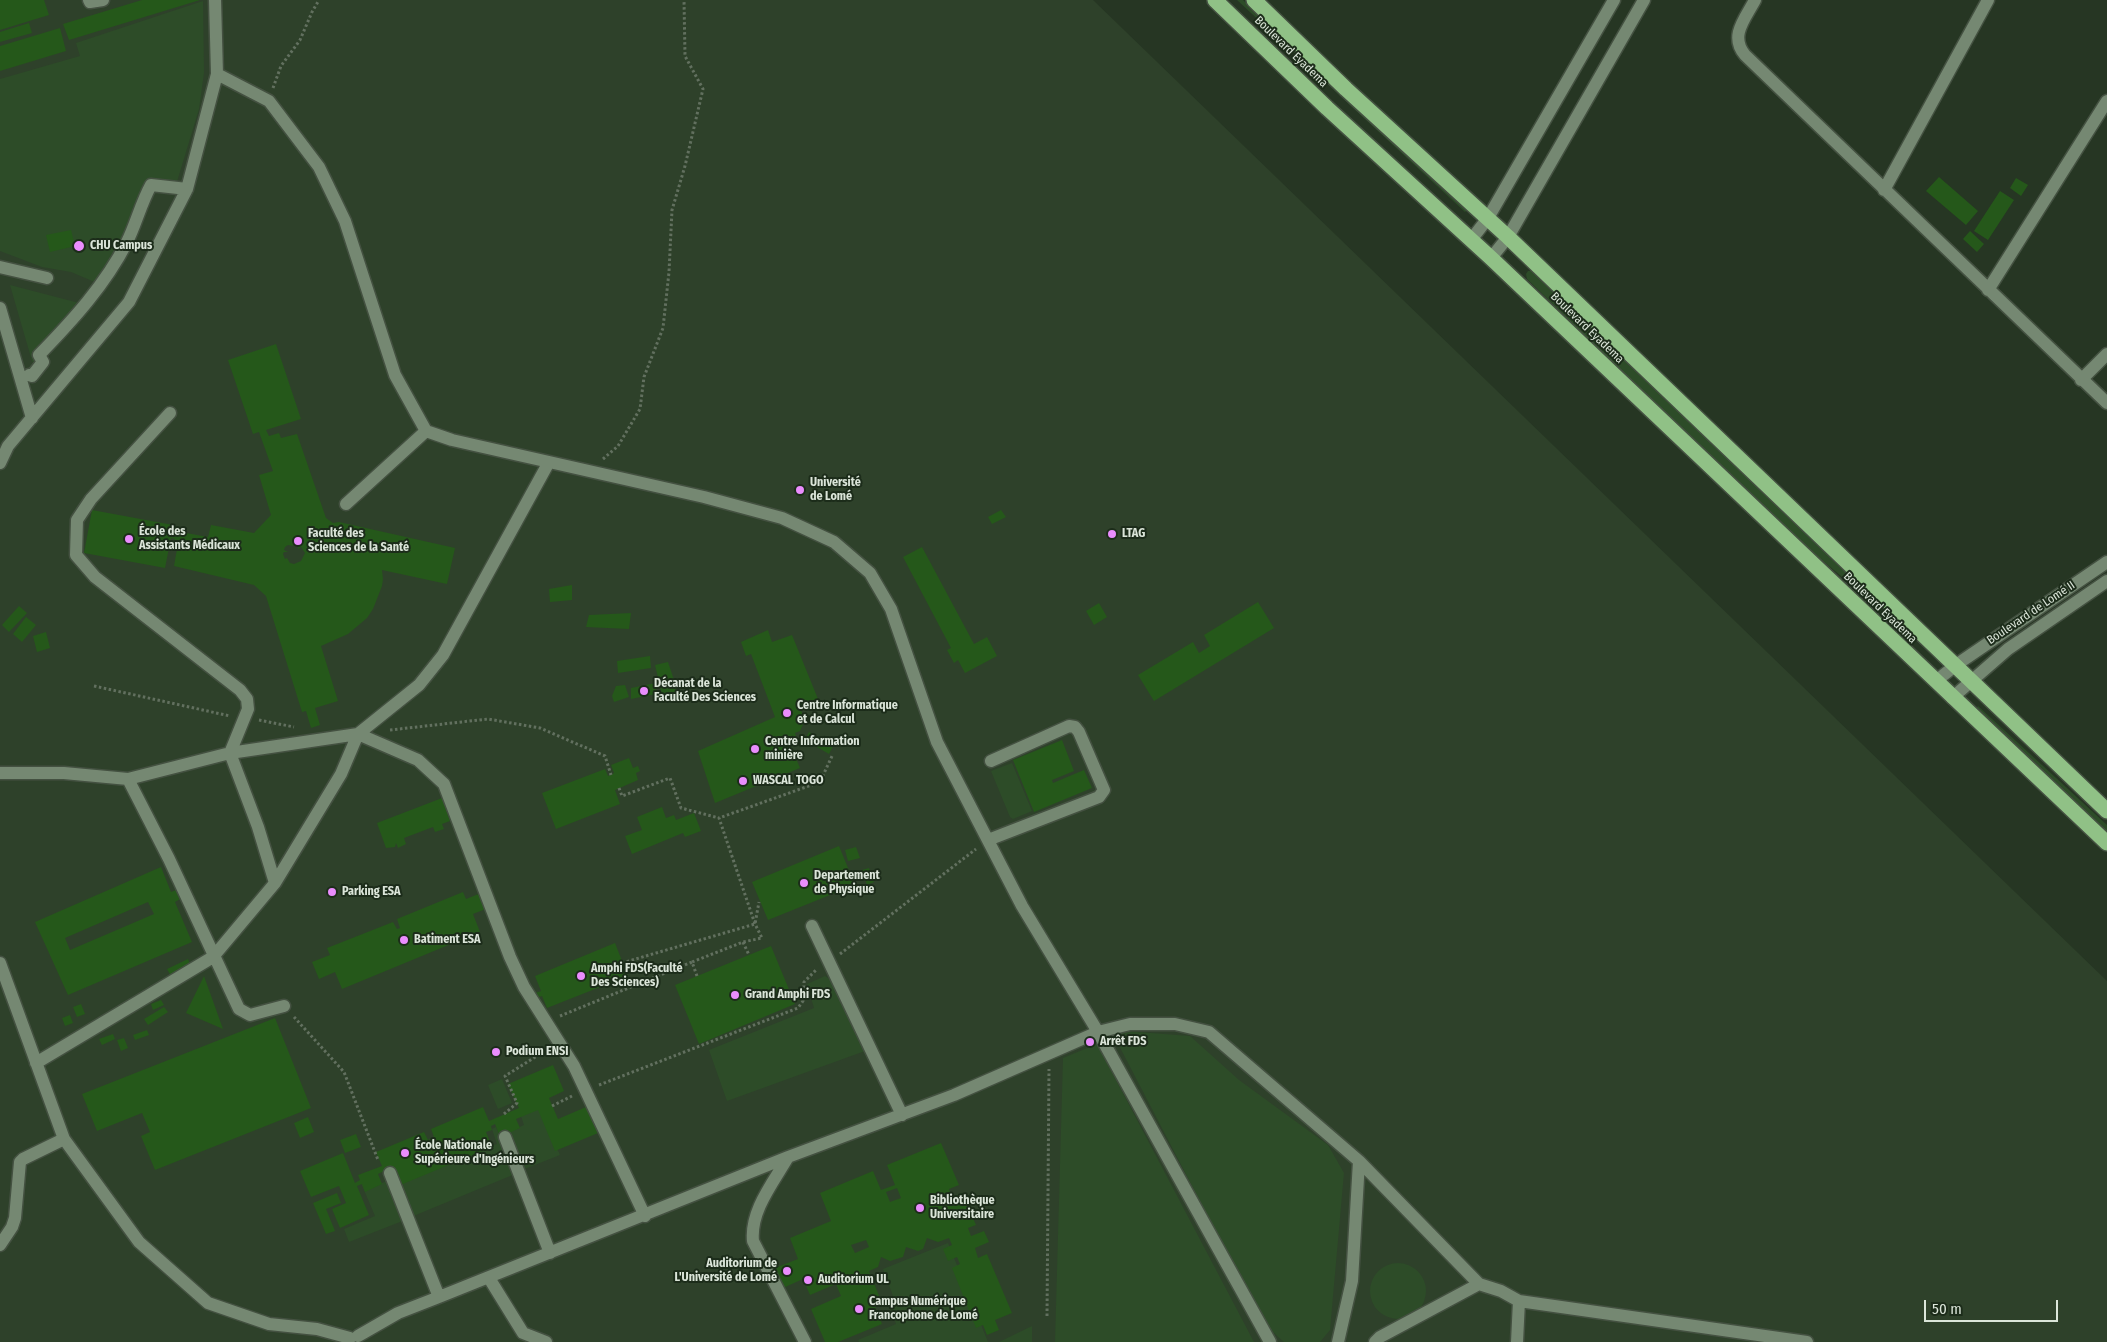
<!DOCTYPE html>
<meta charset="utf-8">
<style>
body{margin:0}
#map{position:relative;width:2107px;height:1342px;overflow:hidden;background:#263623;font-family:"Fira Sans Condensed",sans-serif}
canvas{display:block}
.scale{position:absolute;left:1924px;top:1300px;width:134px;height:22px;box-sizing:border-box;border:2px solid #dbe5d9;border-top:0;padding-left:6px;font-size:15px;line-height:18px;white-space:nowrap;color:#dbe5d9;-webkit-text-stroke:4px #1c2c1a;paint-order:stroke}
</style>
<div id="map">
<canvas width="2107" height="1342"></canvas>
<div class="scale">50 m</div>
</div>
<script>
const context = document.querySelector('canvas').getContext('2d');
context.lineJoin = 'round';
function paint(path, color) {
  context.fillStyle = color;
  context.fill(path, 'evenodd');
}
function strokePath(path, color, width, dash) {
  context.strokeStyle = color;
  context.lineWidth = width;
  context.lineCap = dash ? 'butt' : 'round';
  context.setLineDash(dash || []);
  context.stroke(path);
}
function label(font, color, halo, rows, align = 'center') {
  context.font = font + ' "Fira Sans Condensed",sans-serif';
  context.lineWidth = 4;
  context.setLineDash([]);
  context.textBaseline = 'middle';
  context.strokeStyle = halo;
  context.fillStyle = color;
  for (const [text, x, y, turn = 0] of rows) {
    context.save();
    context.translate(x, y);
    context.rotate((+turn || 0) * Math.PI / 180);
    context.textAlign = isNaN(turn) ? turn : align;
    if (halo) context.strokeText(text, 0, 0);
    context.fillText(text, 0, 0);
    context.restore();
  }
}
paint(new Path2D(`
 M 0,0 L 1093,0 L 2107,981 L 2107,1342 L 0,1342 Z`), '#2e412a');
paint(new Path2D(`
 M 1237,0 L 1243,0 L 1348,101 L 1464,207 L 1467,210 L 1465,212 Z
 M 203,1 L 204,73 L 199,109 L 176,185 L 150,179 L 124,240 L 97,283 L 71,272 L 42,267 L 0,251 L 0,79 L 80,56 L 76,43 Z
 M 1528,271 L 1533,271 L 1545,282 L 1856,582 L 1853,586 L 1806,547 L 1745,491 L 1527,279 L 1526,274 Z
 M 10,285 L 83,304 L 36,365 L 32,361 Z
 M 1978,706 L 2107,825 L 2107,833 L 1976,709 Z
 M 1012,763 L 1032,811 L 1013,819 L 1010,817 L 991,771 Z
 M 825,976 L 831,980 L 865,1051 L 727,1101 L 709,1050 L 814,1008 L 807,984 Z
 M 1125,1031 L 1190,1036 L 1239,1080 L 1328,1145 L 1344,1173 L 1330,1330 L 1320,1342 L 1284,1342 L 1264,1324 L 1114,1036 Z
 M 1097,1044 L 1254,1342 L 1055,1342 L 1063,1058 Z
 M 502,1079 L 512,1103 L 498,1109 L 488,1085 Z
 M 540,1108 L 560,1155 L 522,1170 L 506,1133 L 524,1125 L 521,1116 Z
 M 496,1127 L 515,1174 L 411,1217 L 401,1184 L 497,1144 L 492,1129 Z
 M 389,1180 L 405,1220 L 349,1242 L 344,1229 L 375,1216 L 361,1183 L 368,1189 Z
 M 948,1243 L 988,1342 L 859,1342 L 858,1340 L 896,1324 L 888,1299 L 893,1296 L 883,1269 Z
 M1370 1291a28 28 0 1 1 56 0a28 28 0 1 1-56 0Z
 M 1032,1326 L 1032,1342 L 999,1342 Z`), '#2d4c28');
paint(new Path2D(`
 M 0,0 L 44,0 L 49,15 L 0,30 Z
 M 142,0 L 200,0 L 69,40 L 63,24 Z
 M 29,23 L 32,33 L 0,42 L 0,32 Z
 M 60,28 L 66,51 L 0,71 L 0,46 Z
 M 1939,177 L 1978,211 L 1966,225 L 1926,191 Z
 M 2016,178 L 2028,185 L 2021,196 L 2010,188 Z
 M 2000,191 L 2014,200 L 1988,240 L 1974,231 Z
 M 71,230 L 75,246 L 50,252 L 46,235 Z
 M 1970,231 L 1984,244 L 1977,252 L 1963,239 Z
 M 276,344 L 301,419 L 266,430 L 269,436 L 279,433 L 281,438 L 297,434 L 326,518 L 333,523 L 339,522 L 455,548 L 447,584 L 382,570 L 383,579 L 382,586 L 373,609 L 367,618 L 348,634 L 321,646 L 338,701 L 315,708 L 320,725 L 311,728 L 306,711 L 302,712 L 266,596 L 254,585 L 174,566 L 177,549 L 172,548 L 175,539 L 171,538 L 165,568 L 84,553 L 92,510 L 173,525 L 172,531 L 181,534 L 181,532 L 208,537 L 211,525 L 254,533 L 271,515 L 259,475 L 273,471 L 259,432 L 253,434 L 228,360 ZM 293,543 L 298,544 L 298,549 L 301,547 L 305,553 L 301,561 L 294,564 L 290,563 L 287,558 L 285,559 L 283,554 L 284,552 L 288,552 L 284,550 L 285,547 L 288,545 L 293,546 Z
 M 1001,510 L 1006,517 L 992,524 L 988,517 Z
 M 922,547 L 974,644 L 987,637 L 997,656 L 965,673 L 958,660 L 954,663 L 947,650 L 951,648 L 903,557 Z
 M 572,585 L 572,600 L 550,602 L 549,589 Z
 M 1258,602 L 1274,628 L 1154,701 L 1138,675 L 1193,642 L 1199,653 L 1210,646 L 1204,635 Z
 M 1099,603 L 1107,617 L 1094,625 L 1086,611 Z
 M 19,606 L 27,613 L 9,632 L 2,625 Z
 M 631,613 L 629,629 L 586,627 L 589,615 Z
 M 26,617 L 36,625 L 22,642 L 13,634 Z
 M 768,630 L 772,642 L 792,635 L 818,699 L 800,708 L 805,720 L 800,731 L 795,733 L 797,739 L 789,742 L 800,768 L 715,803 L 698,751 L 775,717 L 751,654 L 746,656 L 741,642 Z
 M 46,632 L 50,648 L 37,652 L 33,636 Z
 M 650,656 L 651,668 L 618,673 L 617,661 Z
 M 668,662 L 678,692 L 663,699 L 655,665 Z
 M 656,683 L 656,694 L 631,699 L 631,688 Z
 M 625,685 L 629,697 L 614,702 L 612,696 L 616,686 Z
 M 809,732 L 833,746 L 829,754 L 805,740 Z
 M 1062,740 L 1074,771 L 1052,780 L 1053,783 L 1084,770 L 1092,788 L 1034,812 L 1013,760 Z
 M 629,758 L 633,768 L 638,766 L 640,771 L 636,773 L 638,780 L 615,790 L 620,804 L 556,829 L 542,793 L 605,769 L 608,776 L 611,775 L 614,773 L 611,765 Z
 M 442,798 L 450,821 L 442,824 L 444,829 L 435,832 L 433,827 L 404,838 L 406,844 L 398,848 L 396,843 L 395,847 L 386,848 L 377,823 Z
 M 662,807 L 666,818 L 674,815 L 676,820 L 694,813 L 701,831 L 685,837 L 683,833 L 632,854 L 625,836 L 642,830 L 637,817 Z
 M 839,846 L 855,885 L 768,920 L 752,882 Z
 M 856,847 L 860,858 L 848,861 L 845,850 Z
 M 161,867 L 171,892 L 176,890 L 180,899 L 175,902 L 192,942 L 68,995 L 35,922 ZM 148,902 L 154,914 L 70,950 L 65,938 Z
 M 869,868 L 874,882 L 867,885 L 862,870 Z
 M 463,892 L 466,899 L 481,893 L 488,908 L 473,914 L 480,932 L 342,989 L 335,972 L 319,979 L 312,962 L 330,955 L 327,948 L 393,922 L 397,929 L 400,928 L 397,919 Z
 M 615,943 L 628,976 L 547,1008 L 542,996 L 537,998 L 535,993 L 541,991 L 535,976 Z
 M 771,946 L 795,1004 L 699,1044 L 675,985 Z
 M 188,959 L 192,968 L 172,978 L 167,969 Z
 M 204,976 L 223,1029 L 186,1013 Z
 M 161,1000 L 164,1005 L 153,1010 L 151,1004 Z
 M 81,1004 L 85,1014 L 77,1017 L 73,1007 Z
 M 164,1007 L 168,1012 L 148,1025 L 144,1019 Z
 M 70,1015 L 73,1023 L 65,1026 L 62,1018 Z
 M 275,1018 L 311,1108 L 155,1170 L 141,1136 L 150,1132 L 142,1113 L 97,1131 L 82,1094 Z
 M 147,1030 L 149,1035 L 135,1040 L 133,1035 Z
 M 113,1034 L 115,1039 L 102,1045 L 99,1039 Z
 M 124,1038 L 128,1048 L 121,1051 L 117,1040 Z
 M 553,1065 L 564,1091 L 549,1098 L 558,1119 L 586,1107 L 598,1133 L 555,1151 L 538,1110 L 516,1119 L 520,1128 L 500,1137 L 495,1124 L 491,1126 L 492,1130 L 486,1132 L 492,1147 L 398,1186 L 384,1171 L 378,1174 L 382,1184 L 365,1192 L 362,1184 L 357,1186 L 369,1215 L 340,1228 L 332,1209 L 346,1203 L 339,1186 L 311,1197 L 300,1171 L 343,1153 L 355,1183 L 360,1180 L 358,1175 L 382,1166 L 376,1152 L 424,1132 L 428,1140 L 434,1137 L 431,1129 L 483,1107 L 489,1121 L 519,1108 L 508,1084 Z
 M 308,1117 L 314,1132 L 300,1138 L 294,1123 Z
 M 356,1134 L 361,1147 L 345,1153 L 340,1140 Z
 M 941,1143 L 959,1185 L 949,1189 L 952,1197 L 962,1193 L 976,1225 L 968,1228 L 971,1236 L 984,1231 L 989,1242 L 975,1248 L 978,1258 L 987,1254 L 1012,1313 L 995,1320 L 999,1330 L 987,1335 L 983,1325 L 976,1328 L 952,1268 L 960,1264 L 957,1257 L 948,1261 L 943,1249 L 952,1245 L 949,1238 L 938,1242 L 927,1238 L 923,1249 L 918,1251 L 906,1247 L 903,1257 L 890,1261 L 881,1257 L 878,1267 L 869,1271 L 880,1298 L 873,1301 L 882,1324 L 838,1342 L 825,1342 L 811,1309 L 841,1296 L 836,1284 L 810,1295 L 803,1279 L 783,1288 L 775,1268 L 798,1259 L 790,1238 L 831,1221 L 820,1193 L 873,1171 L 881,1190 L 895,1185 L 887,1165 ZM 897,1188 L 901,1198 L 890,1202 L 886,1192 ZM 945,1193 L 948,1201 L 934,1206 L 931,1199 ZM 866,1240 L 869,1247 L 855,1253 L 851,1245 Z
 M 337,1193 L 341,1203 L 326,1209 L 335,1231 L 326,1234 L 313,1203 Z`), '#25581a');
const minor = new Path2D(`
 M 89,0 L 90,2 L 103,0
 M 1755,0 C 1745,19 1729,36 1745,55 L 2107,403
 M 217,74 L 269,101 L 319,167 L 345,221 L 395,375 L 426,431 L 452,440 L 704,497 L 782,518 L 834,542 L 870,573 L 891,609 L 937,742 L 1022,906 L 1098,1032 L 1270,1342
 M 1884,190 L 1988,0
 M 1471,240 L 1488,218 L 1614,0
 M 1491,258 L 1508,237 L 1644,0
 M 0,267 L 47,278
 M 1988,290 L 2107,101
 M 0,308 L 32,418
 M 29,375 L 32,376 L 43,362 L 39,355 C 73,320 105,285 127,242 C 136,224 141,203 151,185 L 187,189
 M 2081,380 L 2107,354
 M 170,413 L 91,499 L 77,520 L 76,555 L 95,577 L 240,690 L 247,699 L 248,709 L 230,753 L 258,827 L 275,883
 M 0,463 L 8,446 L 129,302 L 187,189 L 217,74 L 215,0
 M 346,504 L 426,431
 M 1936,681 L 1956,665 L 2107,562
 M 1952,698 L 2008,649 L 2107,581
 M 0,773 L 64,773 L 128,779 L 230,753 L 358,734 L 419,685 L 443,655 L 549,462
 M 128,779 L 169,859 L 239,1009 L 250,1015 L 284,1006
 M 988,840 L 1099,797 L 1104,790 L 1079,732 L 1075,727 L 1069,726 L 991,761
 M 812,926 L 902,1115
 M 0,963 L 64,1139 L 139,1242 L 208,1303 L 269,1324 L 317,1329 L 350,1338
 M 36,1063 L 213,957 L 275,883 L 341,774 L 358,734 L 418,760 L 444,784 L 510,957 L 524,987 L 574,1066 L 645,1216
 M 505,1137 L 550,1253
 M 788,1157 C 773,1183 750,1211 753,1241 L 805,1342
 M 390,1173 L 439,1297
 M 0,1245 L 12,1227 L 15,1218 L 20,1162 L 23,1159 L 64,1139
 M 489,1278 L 523,1333 L 546,1342
 M 358,1336 L 398,1313 L 439,1297 L 788,1157 L 954,1095 L 1098,1032 L 1130,1024 L 1175,1024 L 1209,1032 L 1359,1161 L 1479,1284 L 1501,1291 L 1519,1301 L 1807,1342
 M 1338,1342 L 1352,1281 L 1359,1161
 M 1375,1342 L 1380,1337 L 1479,1284
 M 1517,1342 L 1519,1301`);
const highway = new Path2D(`
 M 1215,0 L 1327,108 L 1491,258 L 2107,843
 M 1254,0 L 1346,89 L 1508,237 L 2107,811`);
strokePath(minor, '#445141', 15);
strokePath(highway, '#445141', 18);
strokePath(new Path2D(`
 M 273,88 L 281,66 L 300,40 L 312,12 L 319,0
 M 603,459 L 618,446 L 640,409 L 644,377 L 663,328 L 669,272 L 672,210 L 685,166 L 703,89 L 685,56 L 684,0
 M 94,686 L 230,716
 M 259,720 L 294,727
 M 390,730 L 488,719 L 540,728 L 605,756 L 611,775
 M 619,788 L 622,796 L 670,778 L 681,808 L 719,818
 M 743,942 L 749,955
 M 840,954 L 976,849
 M 622,963 L 755,924 L 759,902
 M 697,976 L 692,962 L 743,942 L 762,938 L 755,924 L 719,818 L 820,782 L 832,756
 M 560,1016 L 692,962
 M 294,1017 L 344,1072 L 378,1160
 M 599,1085 L 798,1008 L 803,1001 L 804,982 L 816,970
 M 552,1106 L 572,1096
 M 504,1114 L 517,1103 L 505,1076 L 548,1049
 M 1047,1316 L 1049,1069`), '#62705f', 3, [2.5, 2.5]);
strokePath(minor, '#758872', 12);
strokePath(highway, '#90c186', 15);
for (const [x, y, r, color] of [
 [79,246,6,"#ea8dfd"],
 [800,490,5,"#ea8dfd"],
 [1112,534,5,"#ea8dfd"],
 [129,539,5,"#ea8dfd"],
 [298,541,5,"#ea8dfd"],
 [644,691,5,"#ea8dfd"],
 [787,713,5,"#ea8dfd"],
 [755,749,5,"#ea8dfd"],
 [743,781,5,"#ea8dfd"],
 [804,883,5,"#ea8dfd"],
 [332,892,5,"#ea8dfd"],
 [404,940,5,"#ea8dfd"],
 [581,976,5,"#ea8dfd"],
 [735,995,5,"#ea8dfd"],
 [1090,1042,5,"#ea8dfd"],
 [496,1052,5,"#ea8dfd"],
 [405,1153,5,"#ea8dfd"],
 [920,1208,5,"#ea8dfd"],
 [787,1271,5,"#ea8dfd"],
 [808,1280,5,"#ea8dfd"],
 [859,1309,5,"#ea8dfd"]
]) {
  const dot = new Path2D();
  dot.arc(x, y, r, 0, 2 * Math.PI);
  context.fillStyle = color;
  context.fill(dot);
  strokePath(dot, '#1c2c1a', 2);
}
label('12px', '#dbe5d9', '#1c2c1a', [
 ["Boulevard Eyadema",1291,52,44],
 ["Boulevard Eyadema",1587,328,44],
 ["Boulevard Eyadema",1880,608,44],
 ["Boulevard de Lomé II",2031,613,-34]
]);
label('bold 12px', '#dbe5d9', '#1c2c1a', [
 ["CHU Campus",90,246],
 ["Université",810,483],
 ["de Lomé",810,497],
 ["École des",139,532],
 ["Assistants Médicaux",139,546],
 ["Faculté des",308,534],
 ["Sciences de la Santé",308,548],
 ["LTAG",1122,534],
 ["Décanat de la",654,684],
 ["Faculté Des Sciences",654,698],
 ["Centre Informatique",797,706],
 ["et de Calcul",797,720],
 ["Centre Information",765,742],
 ["minière",765,756],
 ["WASCAL TOGO",753,781],
 ["Departement",814,876],
 ["de Physique",814,890],
 ["Parking ESA",342,892],
 ["Batiment ESA",414,940],
 ["Amphi FDS(Faculté",591,969],
 ["Des Sciences)",591,983],
 ["Grand Amphi FDS",745,995],
 ["Arrêt FDS",1100,1042],
 ["Podium ENSI",506,1052],
 ["École Nationale",415,1146],
 ["Supérieure d'Ingénieurs",415,1160],
 ["Bibliothèque",930,1201],
 ["Universitaire",930,1215],
 ["Auditorium de",777,1264,"right"],
 ["L'Université de Lomé",777,1278,"right"],
 ["Auditorium UL",818,1280],
 ["Campus Numérique",869,1302],
 ["Francophone de Lomé",869,1316]
], 'left');
</script>
